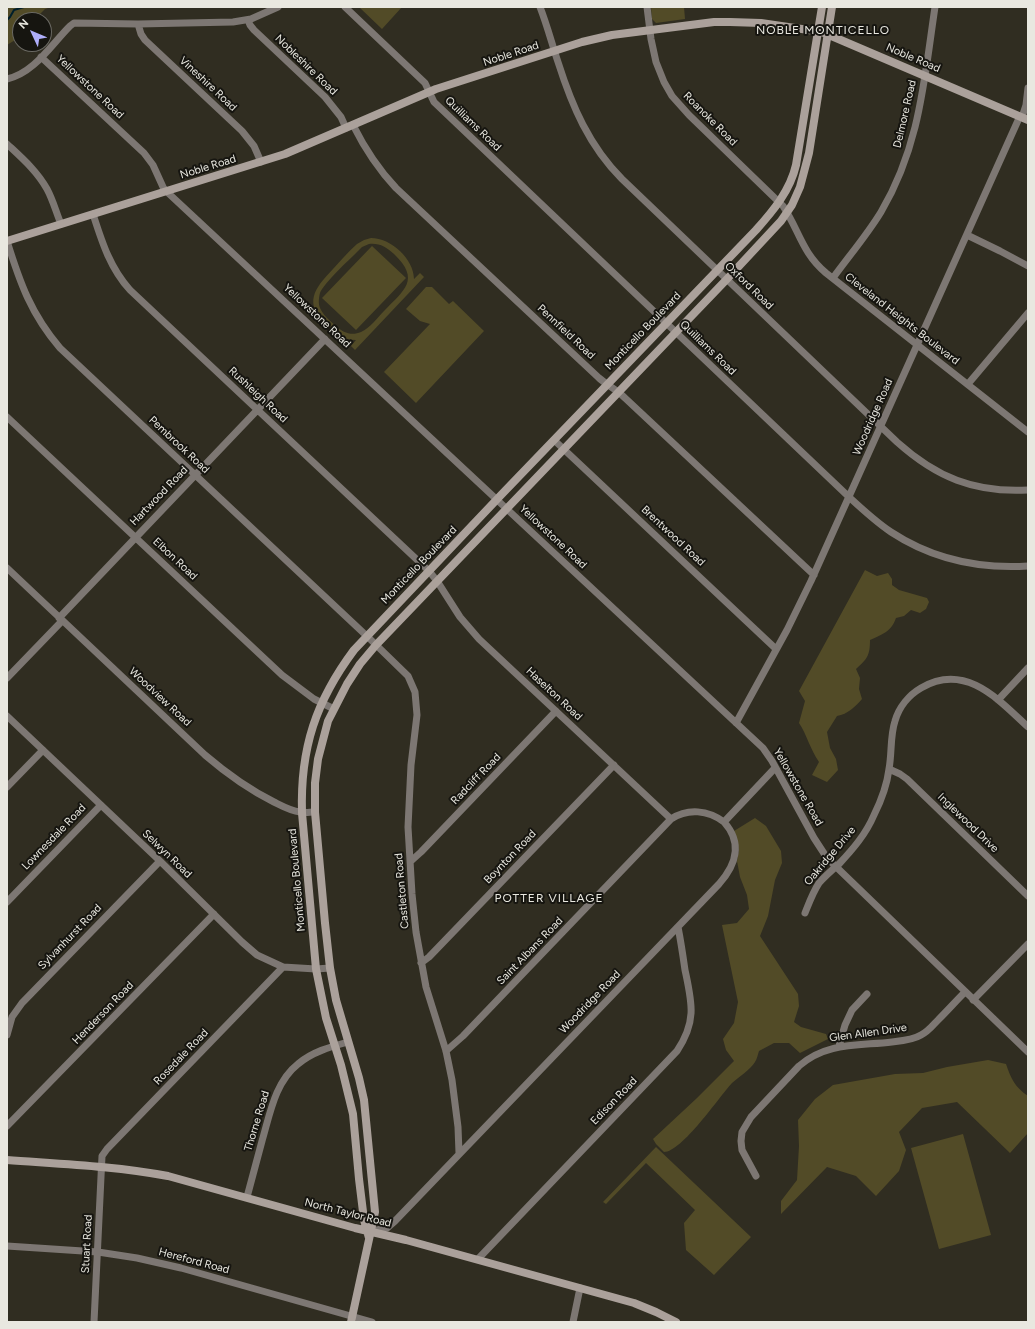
<!DOCTYPE html>
<style>
body{margin:0}
#map{position:relative;width:1035px;height:1329px;overflow:hidden;background:#302d21;font-family:Figtree,sans-serif}
canvas{display:block}
.frame{position:absolute;inset:0;border:8px solid #e9e8e0;pointer-events:none}
.north{position:absolute;left:12px;top:12px;width:40px;height:40px;box-sizing:border-box;background:#161510;border:1px solid #6a6963;border-radius:50%;rotate:314deg;font-size:11px;font-weight:700;line-height:16px;text-align:center;color:#e9e8e0}
.north::after{content:'';display:block;margin:auto;width:14px;height:18px;background:#afaefa;clip-path:polygon(50% 0,100% 100%,50% 72%,0 100%)}
</style>
<div id="map">
<canvas width="1035" height="1329"></canvas>
<div class="frame"></div>
<div class="north">N</div>
</div>
<script>
const context = document.querySelector('canvas').getContext('2d');
context.lineJoin = 'round';
function paint(path, color) {
  context.fillStyle = color;
  context.fill(path, 'evenodd');
}
function strokePath(path, color, width, dash) {
  context.strokeStyle = color;
  context.lineWidth = width;
  context.lineCap = dash ? 'butt' : 'round';
  context.setLineDash(dash || []);
  context.stroke(path);
}
function label(font, color, halo, rows, align = 'center') {
  context.font = font + ' Figtree,sans-serif';
  context.lineWidth = 4;
  context.setLineDash([]);
  context.textBaseline = 'middle';
  context.strokeStyle = halo;
  context.fillStyle = color;
  for (const [text, x, y, turn = 0] of rows) {
    context.save();
    context.translate(x, y);
    context.rotate((+turn || 0) * Math.PI / 180);
    context.textAlign = isNaN(turn) ? turn : align;
    if (halo) context.strokeText(text, 0, 0);
    context.fillText(text, 0, 0);
    context.restore();
  }
}
paint(new Path2D(`
 M 7,7 L 51,7 L 45,9 L 34,20 L 20,20 L 20,37 L 7,45 Z
 M 359,7 L 402,7 L 382,29 Z
 M 651,7 L 684,7 L 685,19 L 656,23 L 652,19 Z
 M 371,238 C 391,238 414,259 414,279 L 420,273 L 424,277 L 355,350 L 351,346 L 356,340 C 343,340 336,334 327,326 C 303,303 314,289 333,269 C 341,260 348,252 357,244 L 364,240 ZM 369,244 C 380,243 386,247 394,254 C 421,280 404,290 384,311 C 377,318 370,328 361,332 C 352,336 343,333 336,326 C 330,321 323,315 320,308 C 318,303 319,297 320,293 C 324,283 349,260 357,252 L 362,247 Z
 M 372,246 L 406,278 L 356,330 L 322,298 Z
 M 426,287 L 432,287 L 449,304 L 453,301 L 484,331 L 416,403 L 384,372 L 430,324 L 420,321 L 406,309 Z
 M 865,570 L 877,576 L 888,573 L 892,579 L 892,585 L 899,590 L 927,598 L 929,602 L 926,609 L 920,613 L 911,610 L 904,616 L 896,618 C 891,632 883,634 870,640 C 870,656 867,659 856,669 L 860,678 L 859,689 L 862,699 C 855,707 848,714 837,716 L 827,732 L 830,748 L 836,759 L 838,770 L 827,782 L 812,775 L 819,762 C 810,749 807,735 799,723 L 805,701 L 799,691 Z
 M 755,818 L 766,826 L 781,851 L 782,863 L 775,880 L 768,916 L 760,936 L 798,994 L 799,1006 L 794,1022 L 801,1027 L 826,1034 L 828,1039 L 800,1053 L 789,1043 L 774,1043 L 759,1051 C 758,1054 757,1059 755,1062 C 750,1070 739,1077 732,1083 C 719,1097 682,1152 664,1152 L 656,1144 L 653,1139 L 697,1098 L 734,1061 L 726,1050 L 723,1039 L 734,1023 L 738,1002 L 722,925 L 737,923 L 749,909 L 747,895 L 740,877 L 737,861 L 739,850 L 734,831 Z
 M 988,1060 L 1006,1064 C 1011,1079 1015,1087 1028,1096 L 1028,1133 L 1010,1153 L 957,1102 L 922,1108 L 899,1132 L 906,1150 L 899,1171 L 876,1196 L 856,1176 L 827,1167 L 781,1214 L 781,1201 L 797,1180 L 799,1146 L 798,1120 L 815,1099 L 833,1085 L 895,1074 L 923,1073 L 947,1067 Z
 M 963,1134 L 991,1235 L 939,1249 L 911,1148 Z
 M 656,1147 L 751,1237 L 714,1275 L 686,1250 L 684,1223 L 695,1210 L 646,1163 L 606,1204 L 603,1202 Z`), '#524b27');
strokePath(new Path2D(`
 M 7,20 L 10,17 L 14,10 L 24,7`), '#001f2b', 2);
strokePath(new Path2D(`
 M 345,7 L 425,83 L 434,102 L 849,497 C 863,510 876,522 891,532 C 932,559 980,569 1028,566
 M 540,7 C 547,25 552,44 558,62 C 572,106 589,146 622,179 L 897,442 C 936,477 974,493 1028,490
 M 647,7 L 651,39 L 656,62 L 664,82 L 672,96 L 689,115 L 783,206 C 799,230 802,253 826,273 L 1028,432
 M 248,20 L 250,25 L 254,30 L 325,97 L 341,117 L 346,128
 M 138,24 L 141,34 L 145,40 L 242,131 L 254,146 L 261,162
 M 41,57 L 144,153 L 153,165 L 163,187 L 166,191 L 763,748 L 772,761 L 814,838 L 827,858 L 1028,1052
 M 7,79 C 34,73 51,45 70,26 L 74,23 L 138,24 L 233,22 L 251,19 L 278,7
 M 1022,117 L 1026,105 L 1028,88
 M 353,125 C 364,147 379,170 396,188 L 599,378 C 607,385 617,390 625,398 L 814,575
 M 7,144 C 22,158 37,171 47,189 C 53,200 56,212 61,224
 M 93,214 C 102,242 110,268 130,290 L 429,571 L 437,581 L 460,617 L 479,639 L 671,819
 M 967,235 L 1000,251 L 1028,266
 M 7,241 C 20,283 31,314 60,348 L 371,640 L 408,676 L 415,692 L 417,715 L 411,765 L 408,827 L 412,894 L 416,932 L 426,987 L 446,1051 L 452,1080 L 458,1127 L 459,1153
 M 833,278 C 849,256 867,235 881,212 C 920,146 924,80 935,7
 M 968,384 L 1028,313
 M 7,417 L 282,675 L 314,699 L 334,709
 M 554,440 L 776,649
 M 7,568 L 205,755 C 226,773 248,789 274,802 C 282,806 291,811 300,812 C 305,813 310,812 315,812
 M 59,618 L 325,339
 M 7,678 L 62,621
 M 998,700 L 1028,668
 M 7,716 L 160,861 L 242,942 L 257,955 L 283,967 L 316,969 L 330,968
 M 736,723 L 787,630 L 811,581 L 1020,116
 M 889,769 L 900,774 L 907,779 L 1028,896
 M 7,787 L 43,750
 M 411,861 L 421,852 L 556,711
 M 7,902 L 101,805
 M 805,913 C 809,903 813,892 819,883 C 825,876 832,870 839,864 C 853,849 866,834 874,815 C 881,801 887,785 889,769 C 892,753 890,736 895,721 C 899,707 909,695 921,688 C 965,662 998,699 1028,727
 M 421,963 L 429,957 L 614,765
 M 973,1000 L 1028,944
 M 7,1035 L 12,1017 L 22,1003 L 160,861
 M 839,1046 L 845,1025 L 852,1010 L 867,994
 M 446,1051 L 463,1036 L 671,819 C 688,808 708,810 724,822
 M 7,1126 L 214,914
 M 756,1176 L 742,1150 L 741,1141 L 742,1132 L 751,1117 L 799,1066 C 826,1042 858,1046 892,1042 C 901,1041 913,1040 921,1035 C 928,1032 934,1024 939,1019 C 948,1010 956,1001 965,992
 M 247,1197 C 252,1179 257,1160 262,1141 C 270,1114 275,1082 298,1064 C 312,1052 330,1047 348,1042
 M 372,1231 L 387,1228 L 395,1221 L 719,884 C 736,865 743,843 724,822 L 775,768
 M 7,1246 L 98,1252 L 137,1258 L 181,1268 L 372,1322
 M 478,1259 L 677,1051 C 697,1021 692,1003 685,970 C 683,956 681,942 678,927
 M 94,1322 L 102,1156 L 107,1149 L 283,967
 M 573,1322 L 580,1288`), '#7d7773', 7);
strokePath(new Path2D(`
 M 7,241 L 285,154 L 436,89 L 582,42 L 612,35 L 714,22 L 730,22 L 761,23 L 822,32 L 1028,120
 M 7,1160 C 61,1164 115,1166 168,1176 L 355,1228 L 406,1240 L 634,1303 L 656,1312 L 676,1322
 M 369,1238 L 364,1220 L 359,1179 L 353,1114 L 341,1065 L 326,1018 L 316,969 L 302,813 C 300,748 316,701 354,650 L 502,494 L 756,230 C 773,211 790,191 796,165 L 822,7
 M 351,1322 L 375,1212 L 364,1100 L 359,1078 L 336,1000 L 330,968 L 325,923 L 315,812 L 315,783 L 318,759 L 328,721 L 347,684 L 360,664 L 376,645 L 727,279 L 781,221 L 792,205 L 800,187 L 809,153 L 832,7`), '#aba19b', 8);
label('11px', '#e9e8e0', '#161510', [
 ["Noble Road",511,54,-18],
 ["Noble Road",913,58,23],
 ["Nobleshire Road",306,65,44],
 ["Vineshire Road",208,84,43],
 ["Yellowstone Road",90,87,43],
 ["Delmore Road",905,114,-77],
 ["Roanoke Road",710,119,45],
 ["Quilliams Road",473,124,44],
 ["Noble Road",208,167,-17],
 ["Oxford Road",749,286,44],
 ["Yellowstone Road",317,316,43],
 ["Cleveland Heights Boulevard",902,319,38],
 ["Monticello Boulevard",643,331,-46],
 ["Pennfield Road",566,332,43],
 ["Quilliams Road",708,348,44],
 ["Rushleigh Road",258,395,43],
 ["Woodridge Road",873,417,-66],
 ["Pembrook Road",179,445,43],
 ["Hartwood Road",159,496,-46],
 ["Brentwood Road",673,536,43],
 ["Yellowstone Road",553,537,43],
 ["Elbon Road",175,559,43],
 ["Monticello Boulevard",419,565,-46],
 ["Haselton Road",554,694,43],
 ["Woodview Road",160,697,43],
 ["Radcliff Road",476,779,-46],
 ["Yellowstone Road",798,787,60],
 ["Inglewood Drive",968,823,44],
 ["Lownesdale Road",54,837,-46],
 ["Selwyn Road",167,854,44],
 ["Oakridge Drive",830,856,-50],
 ["Boynton Road",510,857,-46],
 ["Monticello Boulevard",297,880,-95],
 ["Castleton Road",402,891,-95],
 ["Sylvanhurst Road",70,937,-46],
 ["Saint Albans Road",530,951,-46],
 ["Woodridge Road",590,1002,-46],
 ["Henderson Road",103,1013,-46],
 ["Glen Allen Drive",868,1033,-8],
 ["Rosedale Road",181,1057,-46],
 ["Edison Road",614,1101,-46],
 ["Thorne Road",257,1121,-73],
 ["North Taylor Road",348,1213,14],
 ["Stuart Road",87,1244,-87],
 ["Hereford Road",194,1261,15]
]);
context.letterSpacing = '1px';
label('12px', '#e9e8e0', '#161510', [
 ["NOBLE MONTICELLO",823,30],
 ["POTTER VILLAGE",549,898]
]);
context.letterSpacing = '0px';
</script>
